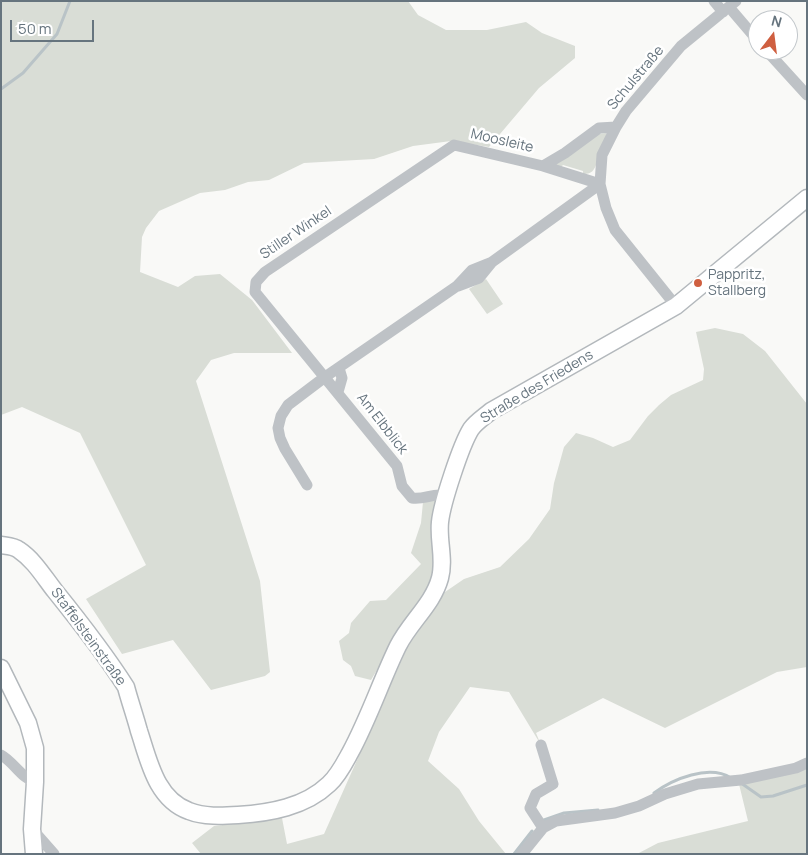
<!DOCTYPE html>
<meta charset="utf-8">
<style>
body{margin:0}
#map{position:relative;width:808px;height:855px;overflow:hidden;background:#f9f9f7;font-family:Manrope,sans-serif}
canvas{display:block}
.frame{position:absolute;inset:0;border:2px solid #66747e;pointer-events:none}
.north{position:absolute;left:748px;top:10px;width:50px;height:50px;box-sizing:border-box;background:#fff;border:1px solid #c2c7cb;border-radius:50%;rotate:15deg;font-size:14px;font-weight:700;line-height:20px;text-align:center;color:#66747e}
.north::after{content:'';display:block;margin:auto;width:18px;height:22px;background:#cf5f40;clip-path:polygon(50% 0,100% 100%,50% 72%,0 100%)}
.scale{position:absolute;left:10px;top:20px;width:84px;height:22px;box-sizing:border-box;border:2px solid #66747e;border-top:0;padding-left:6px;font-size:15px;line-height:18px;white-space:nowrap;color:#66747e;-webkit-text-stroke:4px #fff;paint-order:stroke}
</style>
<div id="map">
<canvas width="808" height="855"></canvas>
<div class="frame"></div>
<div class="north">N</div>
<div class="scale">50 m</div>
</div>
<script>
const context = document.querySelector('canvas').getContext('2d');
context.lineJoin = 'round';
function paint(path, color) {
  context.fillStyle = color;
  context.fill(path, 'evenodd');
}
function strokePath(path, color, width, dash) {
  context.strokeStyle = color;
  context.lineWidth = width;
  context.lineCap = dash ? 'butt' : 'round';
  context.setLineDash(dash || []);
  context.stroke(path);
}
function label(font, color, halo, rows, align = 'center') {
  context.font = font + ' Manrope,sans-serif';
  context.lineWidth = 5;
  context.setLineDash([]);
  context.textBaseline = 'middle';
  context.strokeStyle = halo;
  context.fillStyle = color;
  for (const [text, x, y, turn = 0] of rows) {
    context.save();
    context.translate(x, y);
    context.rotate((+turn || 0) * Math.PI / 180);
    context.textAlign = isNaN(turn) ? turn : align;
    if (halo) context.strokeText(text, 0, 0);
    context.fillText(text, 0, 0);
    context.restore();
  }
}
paint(new Path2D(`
 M 1,1 L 408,1 L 418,15 L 446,30 L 487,30 L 526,22 L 542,33 L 575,46 L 575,58 L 539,88 L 489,147 L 451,141 L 413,146 L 374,159 L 304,163 L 269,180 L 248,182 L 225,190 L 200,193 L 159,211 L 146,228 L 142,237 L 140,272 L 178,287 L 195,276 L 220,274 L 252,300 L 292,353 L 234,353 L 211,360 L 196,381 L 260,581 L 270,672 L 265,676 L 211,690 L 173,640 L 122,654 L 86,599 L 146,565 L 80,433 L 22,407 L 1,415 Z
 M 607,133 C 604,140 597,166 594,169 C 592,173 588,174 583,174 L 583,171 L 563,165 L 561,167 L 556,166 L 555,162 L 595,134 Z
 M 486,279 L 503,304 L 487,314 L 469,289 Z
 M 715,328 L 743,334 L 765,351 L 807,404 L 807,667 L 777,672 L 665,728 L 603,698 L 536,733 L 541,745 L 509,692 L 470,687 L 439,732 L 428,761 L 459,789 L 479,821 L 506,854 L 201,854 L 192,843 L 214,826 L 282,818 L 287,844 L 324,834 L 408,646 L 445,592 L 464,579 L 500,567 L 529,539 L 550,509 L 554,483 L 564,447 L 576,433 L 593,438 L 613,447 L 630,440 L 648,416 L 659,405 L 671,395 L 703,380 L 704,369 L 696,332 Z
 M 439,499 L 434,574 L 421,603 L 402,628 L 371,680 L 355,676 L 351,666 L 343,660 L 339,641 L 349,633 L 351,623 L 370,601 L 386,600 L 421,564 L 411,553 L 421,523 L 423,502 Z
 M 807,763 L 807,854 L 637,854 L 658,843 L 748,821 L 738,780 Z`), '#d9ddd6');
strokePath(new Path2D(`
 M 1,89 L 23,73 L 57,34 L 70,1
 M 741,783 L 761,797 L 773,796 L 807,785
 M 654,793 C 673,779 709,764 731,778
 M 544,820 L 564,813 L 598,810
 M 514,854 L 532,831`), '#b9c3c7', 3);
const secondary = new Path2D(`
 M 1,545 C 8,546 14,546 19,550 C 34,560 44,577 55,591 C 80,622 105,654 126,687 C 130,702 135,716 139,731 C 149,761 156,799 189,811 C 204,817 222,816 238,815 C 270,813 305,807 329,784 C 338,776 344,764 350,753 C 369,718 381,681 398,646 C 410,622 433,604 440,578 C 445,559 438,541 440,522 C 442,503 461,445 471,429 C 476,422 484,417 491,411 L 676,306 L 807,198
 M 1,668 L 28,723 L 35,748 L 35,782 L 32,829 L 34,854`);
strokePath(secondary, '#b3b8bc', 19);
strokePath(new Path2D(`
 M 714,1 L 723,12
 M 729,7 L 758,41
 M 766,50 L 807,95
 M 543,166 L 600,184
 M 458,286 L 479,278 L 492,262
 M 676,306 L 615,230 L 606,208 L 600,184 L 602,155 L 616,127 L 626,111 L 681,46 L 736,1
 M 338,392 L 342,378 L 339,368
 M 307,485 L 285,449 L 280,438 L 278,428 L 281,416 L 288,405 L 325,377 L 457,286 L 472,270 L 492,262 L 600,184
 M 447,496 C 434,492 425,500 412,498 L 402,486 L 397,466 L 255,292 L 256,282 L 265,272 L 454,145 L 543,166 L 565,153 L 599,128 L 616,127
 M 541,745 L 553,784 L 536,794 L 530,808 L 543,828
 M 1,755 C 14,762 21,778 35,782
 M 32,829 L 54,854
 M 522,854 L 543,828 L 556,821 L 615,813 L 639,806 L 665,794 L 698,784 L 741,780 L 796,768 L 807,763`), '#bec2c6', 11);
strokePath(secondary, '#fff', 16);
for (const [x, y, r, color] of [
 [698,283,5,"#cf5f40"]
]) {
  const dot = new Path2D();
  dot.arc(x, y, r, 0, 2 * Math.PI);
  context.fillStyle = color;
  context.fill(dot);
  strokePath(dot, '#fff', 2);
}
label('14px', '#66747e', '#fff', [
 ["Schulstraße",636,78,-50],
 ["Moosleite",502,141,13],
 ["Stiller Winkel",296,233,-34],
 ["Straße des Friedens",537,387,-31],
 ["Am Elbblick",382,424,52],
 ["Staffelsteinstraße",88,637,54]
]);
label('14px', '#66747e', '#fff', [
 ["Pappritz,",708,275],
 ["Stallberg",708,291]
], 'left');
</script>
